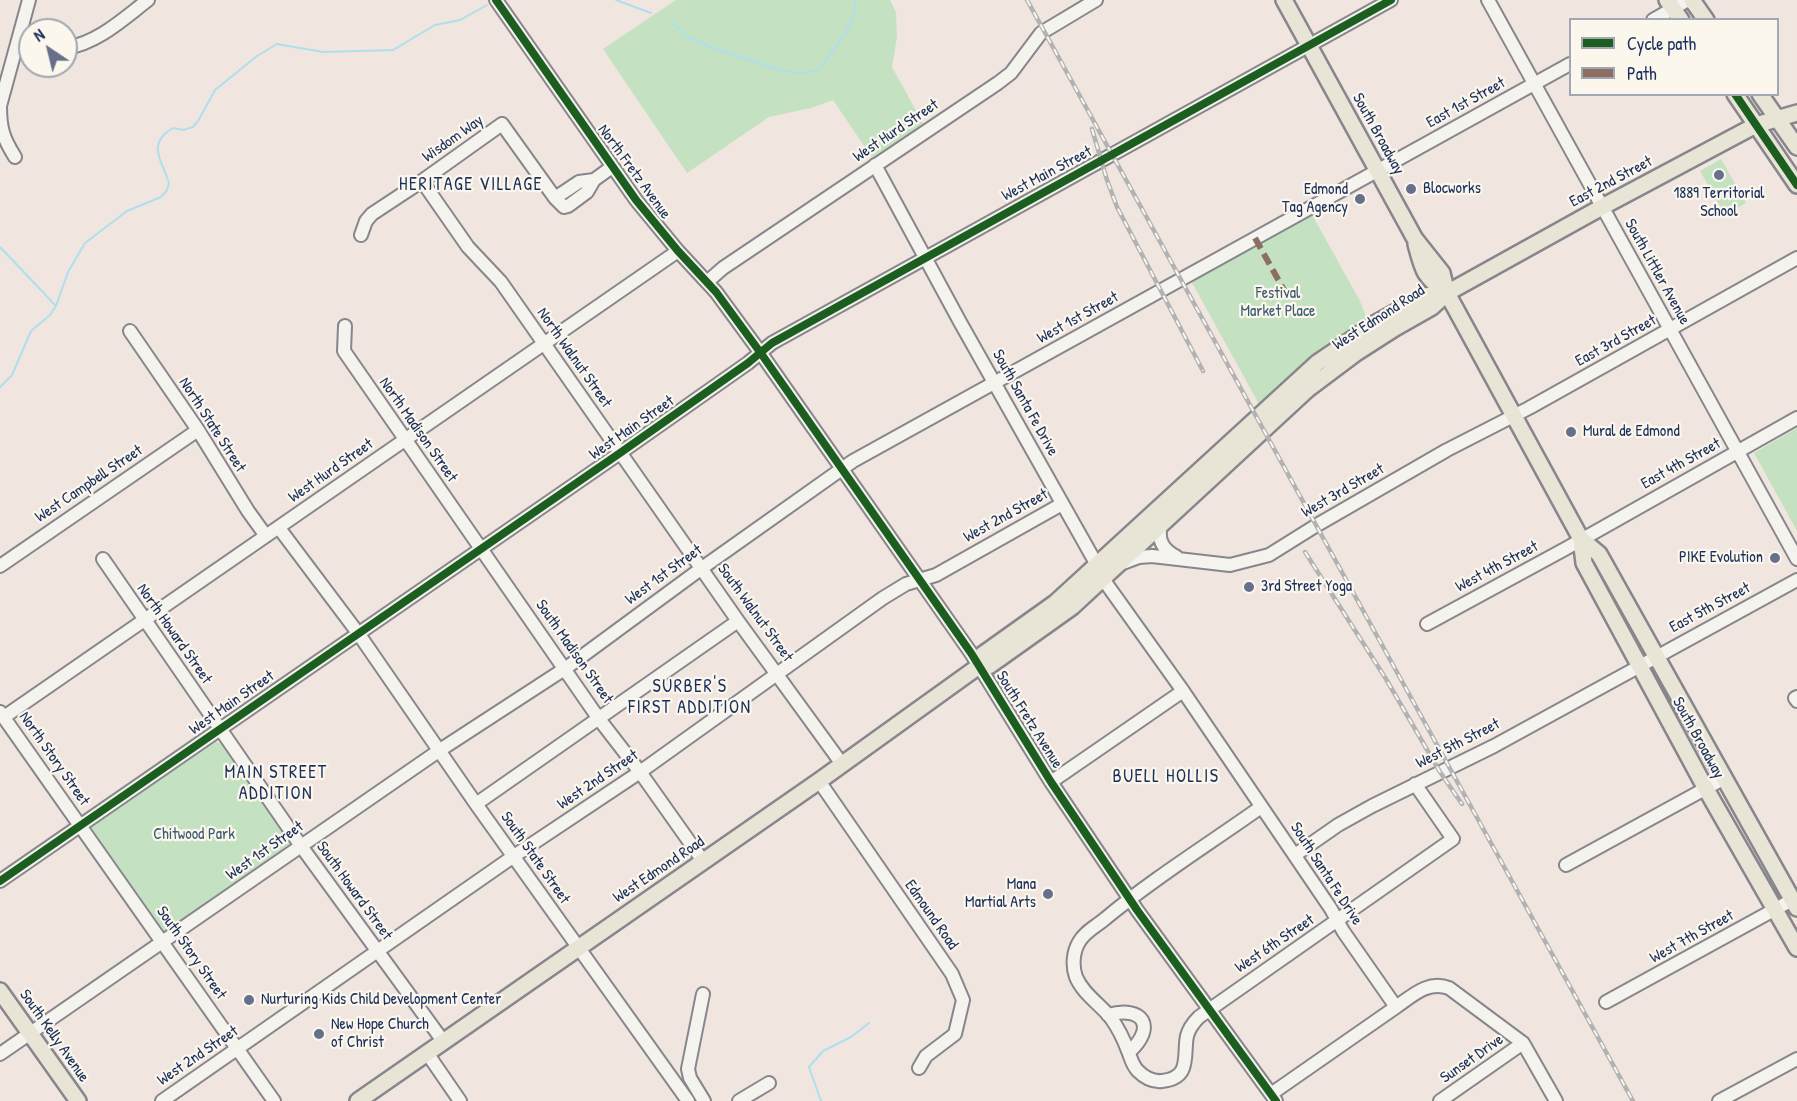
<!DOCTYPE html>
<style>
body{margin:0}
#map{position:relative;width:1797px;height:1101px;overflow:hidden;background:#f0e5df;font-family:"Patrick Hand",sans-serif}
canvas{display:block}
.legend{position:absolute;left:1569px;top:18px;width:210px;height:78px;box-sizing:border-box;background:#fbf7ec;border:2px solid #a1a7b3;margin:0;padding:8px 10px;list-style:none;font-size:18px;color:#1b2f5e}
.legend li{display:flex;align-items:center;gap:12px;height:30px}
.legend b{width:30px;border:2px solid #a1a7b3}
.north{position:absolute;left:18px;top:18px;width:60px;height:60px;box-sizing:border-box;background:#fbf7ec;border:2px solid #a1a7b3;border-radius:50%;rotate:325deg;font-size:16px;font-weight:700;line-height:24px;text-align:center;color:#1b2f5e}
.north::after{content:'';display:block;margin:auto;width:21px;height:27px;background:#666f8b;clip-path:polygon(50% 0,100% 100%,50% 72%,0 100%)}
</style>
<div id="map">
<canvas width="1797" height="1101"></canvas>
<ul class="legend">
<li><b style="height:8px;background:#1b5e20"></b>Cycle path</li>
<li><b style="height:8px;background:#8d6e63"></b>Path</li>
</ul>
<div class="north">N</div>
</div>
<script>
const context = document.querySelector('canvas').getContext('2d');
context.lineJoin = 'round';
function paint(path, color) {
  context.fillStyle = color;
  context.fill(path, 'evenodd');
}
function strokePath(path, color, width, dash) {
  context.strokeStyle = color;
  context.lineWidth = width;
  context.lineCap = dash ? 'butt' : 'round';
  context.setLineDash(dash || []);
  context.stroke(path);
}
function label(font, color, halo, rows, align = 'center') {
  context.font = font + ' "Patrick Hand",sans-serif';
  context.lineWidth = 4.5;
  context.setLineDash([]);
  context.textBaseline = 'middle';
  context.strokeStyle = halo;
  context.fillStyle = color;
  for (const [text, x, y, turn = 0] of rows) {
    context.save();
    context.translate(x, y);
    context.rotate((+turn || 0) * Math.PI / 180);
    context.textAlign = isNaN(turn) ? turn : align;
    if (halo) context.strokeText(text, 0, 0);
    context.fillText(text, 0, 0);
    context.restore();
  }
}
paint(new Path2D(`
 M 676,0 L 890,0 L 896,12 L 897,37 L 892,67 L 925,127 L 875,162 L 833,100 L 811,108 L 769,117 L 687,173 L 603,49 Z
 M 1721,159 L 1746,203 L 1725,215 L 1700,171 Z
 M 1311,213 L 1359,299 L 1368,321 C 1325,346 1295,371 1259,404 L 1190,279 Z
 M 1797,428 L 1797,531 L 1754,453 Z
 M 213,740 L 225,746 L 288,836 L 290,846 L 165,931 L 161,930 L 91,832 L 91,827 L 99,819 L 103,819 L 200,751 L 205,745 Z`), '#c4e2c1');
strokePath(new Path2D(`
 M 616,0 L 651,13
 M 672,22 L 690,39 L 709,46 L 780,70 L 797,73 L 817,71 C 833,50 855,28 856,0
 M 0,247 L 56,306
 M 0,387 L 12,375 L 31,331 L 50,315 L 56,306 L 68,272 L 85,243 L 127,211 L 161,197 L 167,190 L 169,183 C 163,162 145,144 173,128 L 183,130 L 193,127 L 198,121 L 215,90 L 257,56 L 277,44 L 323,52 L 393,50 L 435,25 L 460,20 L 487,5
 M 821,1101 L 809,1067 L 823,1051 L 851,1037 L 869,1023`), '#afdfee', 2);
const minor = new Path2D(`
 M 496,0 L 636,200 L 678,251 L 716,292 L 760,352 L 971,653 L 1051,782 L 1137,910 L 1276,1101
 M 1488,0 L 1797,559
 M 1653,20 L 1688,0
 M 66,48 C 98,43 123,19 148,0
 M 15,157 C 3,138 0,128 0,106 L 29,0
 M 875,165 L 960,322 L 1097,565
 M 422,181 L 502,124 L 555,198 L 564,207 L 568,206 L 587,192 L 594,180 L 612,167
 M 555,198 L 579,182 L 594,180
 M 361,235 L 366,221 L 372,214 L 422,181 L 468,247 L 501,282 L 738,621 L 842,764
 M 707,282 L 723,268 L 998,83 L 1011,73 L 1041,33 L 1096,0
 M 345,326 L 344,351 L 599,719 L 640,772 L 703,861
 M 130,331 L 198,430 L 248,511 L 266,536
 M 1161,525 C 1157,540 1163,550 1177,557
 M 279,528 L 358,633 L 476,804 L 688,1101
 M 103,559 L 301,846 L 443,1041
 M 1123,563 L 1139,557 L 1152,556 L 1230,565 L 1269,555 L 1317,525 L 1447,450 L 1529,408 L 1797,258
 M 0,566 L 198,430
 M 1103,579 L 1183,691 L 1331,909 L 1343,931 L 1396,1007 C 1412,996 1428,980 1449,988 L 1523,1043 L 1556,1101
 M 1427,624 L 1565,549 L 1797,418
 M 1797,697 L 1795,698 L 1797,701
 M 0,712 L 274,1101
 M 4,717 L 678,251
 M 819,781 L 952,974 L 963,1000 L 955,1034 L 926,1056 L 919,1068
 M 1051,782 L 1183,691
 M 476,804 L 738,621
 M 1261,807 C 1209,844 1154,878 1106,918 C 1097,926 1085,931 1079,942 C 1073,952 1072,966 1076,977 C 1083,994 1101,1005 1111,1018 C 1118,1028 1124,1040 1128,1051 C 1131,1058 1132,1065 1138,1071 C 1144,1077 1152,1082 1162,1081 C 1192,1078 1183,1055 1187,1036 C 1189,1028 1193,1023 1199,1017 L 1453,839 L 1415,784
 M 1295,855 L 1338,825 L 1372,806 L 1494,746 L 1797,580
 M 1566,865 L 1723,779
 M 0,881 L 620,453 L 748,363 L 772,343 L 1391,0
 M 703,994 L 688,1069 L 690,1078 L 704,1101
 M 1606,1002 L 1792,900
 M 1108,1015 C 1143,1005 1157,1027 1129,1052
 M 427,1053 L 460,1101
 M 0,1054 L 440,750 L 566,668 L 702,568 L 853,461 L 1570,64
 M 1271,1094 L 1396,1007
 M 162,1101 L 514,856 L 640,772 L 883,598 L 906,584 L 936,575 L 1062,504
 M 739,1101 L 769,1083
 M 1440,1101 L 1523,1043
 M 1719,1101 L 1797,1059`);
const major = new Path2D(`
 M 1284,0 L 1415,239 L 1442,273 L 1447,293 L 1581,539 L 1599,554 L 1797,908
 M 1667,0 L 1681,20
 M 1692,0 L 1706,20
 M 1735,94 L 1797,185
 M 1760,94 L 1797,147
 M 1416,244 C 1423,271 1424,277 1447,293
 M 1581,539 L 1584,563 L 1706,789 L 1797,948
 M 979,666 L 982,655 L 1055,603 L 1317,363 L 1376,323 L 1425,296 L 1447,293
 M 0,991 L 78,1101
 M 358,1101 L 819,781 L 979,666 L 989,666 L 1072,607 L 1308,389 L 1356,353 L 1395,328 L 1432,307 L 1447,293 L 1602,207 L 1756,125 L 1797,113`);
strokePath(minor, '#87868c', 16);
strokePath(major, '#87868c', 20);
strokePath(minor, '#f5f3ee', 12);
strokePath(major, '#e8e4d6', 15);
const rail = new Path2D(`
 M 1027,0 L 1633,1101
 M 1092,129 L 1107,180 L 1117,207 L 1203,371
 M 1305,552 L 1386,679 L 1440,772 L 1462,804`);
strokePath(rail, '#b2b2b4', 4.5);
strokePath(rail, '#fbf7ec', 2, [7]);
strokePath(new Path2D(`
 M 1255,238 L 1289,299`), '#8d6e63', 6, [12, 6]);
strokePath(new Path2D(`
 M 496,0 L 636,200 L 678,251 L 716,292 L 760,352 L 971,653 L 1051,782 L 1137,910 L 1276,1101
 M 1735,94 L 1797,185
 M 0,881 L 620,453 L 748,363 L 772,343 L 1391,0`), '#1b5e20', 8);
for (const [x, y, r, color] of [
 [1719,175,6,"#666f8b"],
 [1411,189,6,"#666f8b"],
 [1360,199,6,"#666f8b"],
 [1571,432,6,"#666f8b"],
 [1775,558,6,"#666f8b"],
 [1249,587,6,"#666f8b"],
 [1048,894,6,"#666f8b"],
 [249,1000,6,"#666f8b"],
 [319,1034,6,"#666f8b"]
]) {
  const dot = new Path2D();
  dot.arc(x, y, r, 0, 2 * Math.PI);
  context.fillStyle = color;
  context.fill(dot);
  strokePath(dot, '#fbf7ec', 2);
}
label('16px', '#1b2f5e', '#fbf7ec', [
 ["East 1st Street",1466,103,-29],
 ["West Hurd Street",896,131,-34],
 ["South Broadway",1378,134,61],
 ["Wisdom Way",453,139,-35],
 ["North Fretz Avenue",634,172,54],
 ["West Main Street",1047,174,-28],
 ["East 2nd Street",1611,182,-28],
 ["South Littler Avenue",1657,272,61],
 ["West 1st Street",1078,318,-29],
 ["West Edmond Road",1379,318,-33],
 ["East 3rd Street",1616,341,-29],
 ["North Walnut Street",574,358,55],
 ["South Santa Fe Drive",1025,403,61],
 ["North State Street",212,425,57],
 ["West Main Street",632,428,-35],
 ["North Madison Street",418,430,55],
 ["East 4th Street",1681,464,-29],
 ["West Hurd Street",331,471,-35],
 ["West Campbell Street",89,484,-34],
 ["West 3rd Street",1343,491,-30],
 ["West 2nd Street",1006,516,-29],
 ["West 4th Street",1497,567,-28],
 ["West 1st Street",664,575,-36],
 ["East 5th Street",1710,608,-28],
 ["South Walnut Street",755,613,54],
 ["North Howard Street",174,634,55],
 ["South Madison Street",574,652,55],
 ["West Main Street",232,703,-35],
 ["South Fretz Avenue",1029,720,58],
 ["South Broadway",1698,738,61],
 ["West 5th Street",1458,744,-27],
 ["North Story Street",54,759,55],
 ["West 2nd Street",598,780,-34],
 ["West 1st Street",265,851,-35],
 ["South State Street",535,858,55],
 ["West Edmond Road",659,870,-34],
 ["South Santa Fe Drive",1326,874,57],
 ["South Howard Street",354,891,54],
 ["Edmound Road",931,915,55],
 ["West 7th Street",1692,937,-29],
 ["West 6th Street",1275,944,-34],
 ["South Story Street",191,953,55],
 ["South Kelly Avenue",54,1036,55],
 ["West 2nd Street",198,1056,-34],
 ["Sunset Drive",1472,1059,-35]
]);
label('16px', '#1b2f5e', '#fbf7ec', [
 ["Blocworks",1423,189],
 ["Edmond",1348,190,"right"],
 ["Tag Agency",1348,208,"right"],
 ["1889 Territorial",1719,194,"center"],
 ["School",1719,212,"center"],
 ["Mural de Edmond",1583,432],
 ["PIKE Evolution",1763,558,"right"],
 ["3rd Street Yoga",1261,587],
 ["Mana",1036,885,"right"],
 ["Martial Arts",1036,903,"right"],
 ["Nurturing Kids Child Development Center",261,1000],
 ["New Hope Church",331,1025],
 ["of Christ",331,1043]
], 'left');
label('16px', '#3c5b71', '#fbf7ec', [
 ["Festival",1278,294],
 ["Market Place",1278,312],
 ["Chitwood Park",194,835]
]);
context.letterSpacing = '1.5px';
label('18px', '#1b2f5e', '#fbf7ec', [
 ["HERITAGE VILLAGE",471,185],
 ["SURBER'S",690,687],
 ["FIRST ADDITION",690,708],
 ["MAIN STREET",276,773],
 ["ADDITION",276,794],
 ["BUELL HOLLIS",1166,777]
]);
context.letterSpacing = '0px';
</script>
